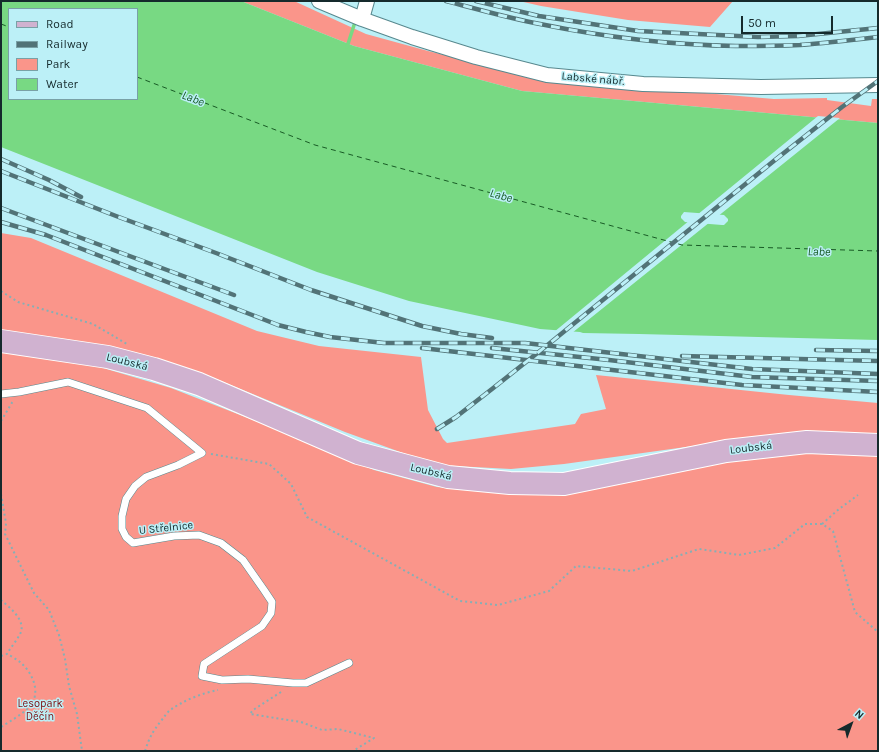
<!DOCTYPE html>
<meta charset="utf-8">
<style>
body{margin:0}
#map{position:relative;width:879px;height:752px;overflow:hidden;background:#bcf0f7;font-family:Karla,sans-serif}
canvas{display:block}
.frame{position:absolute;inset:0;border:2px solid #152a2c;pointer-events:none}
.legend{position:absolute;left:8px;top:8px;width:130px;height:92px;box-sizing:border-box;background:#bcf0f7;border:1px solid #79a1a6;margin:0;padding:5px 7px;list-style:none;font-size:12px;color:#152a2c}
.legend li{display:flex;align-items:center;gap:8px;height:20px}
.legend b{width:20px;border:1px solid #79a1a6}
.north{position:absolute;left:831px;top:704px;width:40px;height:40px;-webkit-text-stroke:3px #bcf0f7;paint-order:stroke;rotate:41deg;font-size:11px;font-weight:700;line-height:16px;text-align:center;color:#152a2c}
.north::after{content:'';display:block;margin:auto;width:14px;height:18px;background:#152a2c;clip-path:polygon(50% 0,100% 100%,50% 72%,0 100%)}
.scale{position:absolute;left:741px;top:16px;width:92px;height:18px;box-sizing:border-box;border:2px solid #152a2c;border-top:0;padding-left:5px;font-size:12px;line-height:14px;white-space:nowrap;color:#152a2c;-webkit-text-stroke:3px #bcf0f7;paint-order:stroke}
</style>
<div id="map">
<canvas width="879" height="752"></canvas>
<div class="frame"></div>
<ul class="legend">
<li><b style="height:5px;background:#d0b2d0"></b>Road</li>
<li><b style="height:5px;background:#527377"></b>Railway</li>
<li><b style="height:11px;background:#fa958a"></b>Park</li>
<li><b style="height:11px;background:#78d983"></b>Water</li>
</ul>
<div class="north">N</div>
<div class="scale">50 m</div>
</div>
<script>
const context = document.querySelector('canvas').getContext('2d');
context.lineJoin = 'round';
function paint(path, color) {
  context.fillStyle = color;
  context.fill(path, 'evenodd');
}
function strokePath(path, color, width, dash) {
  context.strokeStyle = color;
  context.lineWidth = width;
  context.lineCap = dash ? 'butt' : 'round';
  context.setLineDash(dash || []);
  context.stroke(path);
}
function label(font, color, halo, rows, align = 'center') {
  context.font = font + ' Karla,sans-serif';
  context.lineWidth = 3;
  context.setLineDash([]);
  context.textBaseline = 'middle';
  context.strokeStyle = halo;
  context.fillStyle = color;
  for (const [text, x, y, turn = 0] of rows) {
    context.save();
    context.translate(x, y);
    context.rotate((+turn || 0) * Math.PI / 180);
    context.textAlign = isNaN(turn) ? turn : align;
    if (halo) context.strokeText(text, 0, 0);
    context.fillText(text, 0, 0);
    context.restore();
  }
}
paint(new Path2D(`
 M 241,1 L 294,1 L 366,34 L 428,51 L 542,79 L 774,99 L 827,98 L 827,100 L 871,106 L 872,99 L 878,99 L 878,123 L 522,91 L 354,46 Z
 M 519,1 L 733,1 L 710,27 L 628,20 L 541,6 Z
 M 1,233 L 31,238 L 257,331 L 319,346 L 421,357 L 428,410 L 443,439 L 447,443 L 575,424 L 581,414 L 606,409 L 596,375 L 789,395 L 878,403 L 878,435 L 816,431 L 786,433 L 564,464 L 511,469 L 436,465 L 345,432 L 209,376 L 121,349 L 1,331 Z
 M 1,349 L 86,363 L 171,388 L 271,427 L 374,470 L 437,487 L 491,492 L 565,494 L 726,460 L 814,450 L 878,453 L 878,751 L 1,751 Z`), '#fa958a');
paint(new Path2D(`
 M 1,1 L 241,1 L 354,46 L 522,91 L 878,123 L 878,340 L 639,334 L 583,333 L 580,332 L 540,329 L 409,301 L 317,272 L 1,147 ZM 9,9 L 137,9 L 137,99 L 9,99 ZM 684,212 L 724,215 L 728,219 L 728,221 L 724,225 L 722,225 L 685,222 L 681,218 L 681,216 Z`), '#78d983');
paint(new Path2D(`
 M 818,116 L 840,118 L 717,217 L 697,215 Z
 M 690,220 L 710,222 L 572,333 L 554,332 Z`), '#bcf0f7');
strokePath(new Path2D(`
 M 347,47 L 356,19`), '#78d983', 3.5);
strokePath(new Path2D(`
 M 1,24 L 9,27
 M 137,77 L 315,145 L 682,245 L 878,251`), '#185b25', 1, [5, 4]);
const service = new Path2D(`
 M 1,394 L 19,392 L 68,382 L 147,408 L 202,453 L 178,465 L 146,477 L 135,486 L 126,499 L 122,516 L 122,529 L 126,537 L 133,543 L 174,536 L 199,535 L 221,543 L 243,560 L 264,590 L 272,602 L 271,613 L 262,626 L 204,664 L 202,676 L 222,680 L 248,679 L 293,683 L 306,683 L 349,663`);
const minor = new Path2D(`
 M 319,1 L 362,19 L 412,37 L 476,57 L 547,75 L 643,84 L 761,87 L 878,85
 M 362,19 L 367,1`);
const primary = new Path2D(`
 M 1,341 L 108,357 L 154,369 L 199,384 L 358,453 L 448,477 L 510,483 L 564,484 L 726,451 L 807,442 L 878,445`);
strokePath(service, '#57888e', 8);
strokePath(minor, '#57888e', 16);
strokePath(primary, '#fff', 24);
strokePath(new Path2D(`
 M 1,291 L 18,302 L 93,324 L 127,344
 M 1,421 L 13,401
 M 211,454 L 269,464 L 291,484 L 307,517 L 460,601 L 498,605 L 549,591 L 576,566 L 632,571 L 699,549 L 739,555 L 775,548 L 805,524 L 822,524 L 833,531 L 855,612 L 878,632
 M 1,494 L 6,523 L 5,534 L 34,593 L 49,610 L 59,635 L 65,659 L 69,686 L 77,714 L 82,751
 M 822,524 L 839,509 L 858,495
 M 1,600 C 9,607 25,619 21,632 C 18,639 11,647 7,654
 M 1,656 L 7,654 C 11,656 16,659 20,662 C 32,672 41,691 31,705 C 26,712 9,722 1,727
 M 281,692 L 253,710 L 250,714 L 301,722 L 322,730 L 338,729 L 374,738 L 353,751
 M 145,751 C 149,738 153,731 161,721 C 164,717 166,714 169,711 C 182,701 202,693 218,690`), '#86afb5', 2, [2, 3]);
strokePath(service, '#fff', 7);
strokePath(minor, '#fff', 14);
strokePath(primary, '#d0b2d0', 22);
const rail = new Path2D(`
 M 446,1 C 477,9 508,18 540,24 C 604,37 670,45 736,46 C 757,46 778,46 800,45 C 826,43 852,40 878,37
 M 476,1 L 539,16 L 638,31 L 758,37 L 798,36 L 878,28
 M 1,159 L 49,180 L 81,197
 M 1,171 L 116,216 L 216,253 L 311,290 L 422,326 L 461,334 L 492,338
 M 1,208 L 234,295
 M 1,222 L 46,235 L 278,325 L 306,332 L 330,337 L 384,343 L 525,343 L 752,369 L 878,374
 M 422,348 L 742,385 L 878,392
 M 492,348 L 609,360 L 752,377 L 878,381
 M 816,350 L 878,351
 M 682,356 L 878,361
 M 437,429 L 456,417 L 492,389 L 550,343 L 775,160 L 842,107 L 878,81`);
strokePath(rail, '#527377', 4.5);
strokePath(rail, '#bcf0f7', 3, [9]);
label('11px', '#152a2c', '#bcf0f7', [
 ["Labské nábř.",593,79,5],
 ["Loubská",127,362,14],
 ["Loubská",751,448,-7],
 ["Loubská",431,472,13],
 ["U Střelnice",166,528,-6]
]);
label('11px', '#7d0c10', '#bcf0f7', [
 ["Lesopark",40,704],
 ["Děčín",40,717]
]);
label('italic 12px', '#185b25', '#bcf0f7', [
 ["Labe",193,99,21],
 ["Labe",501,196,15],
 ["Labe",819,252,1]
]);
</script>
